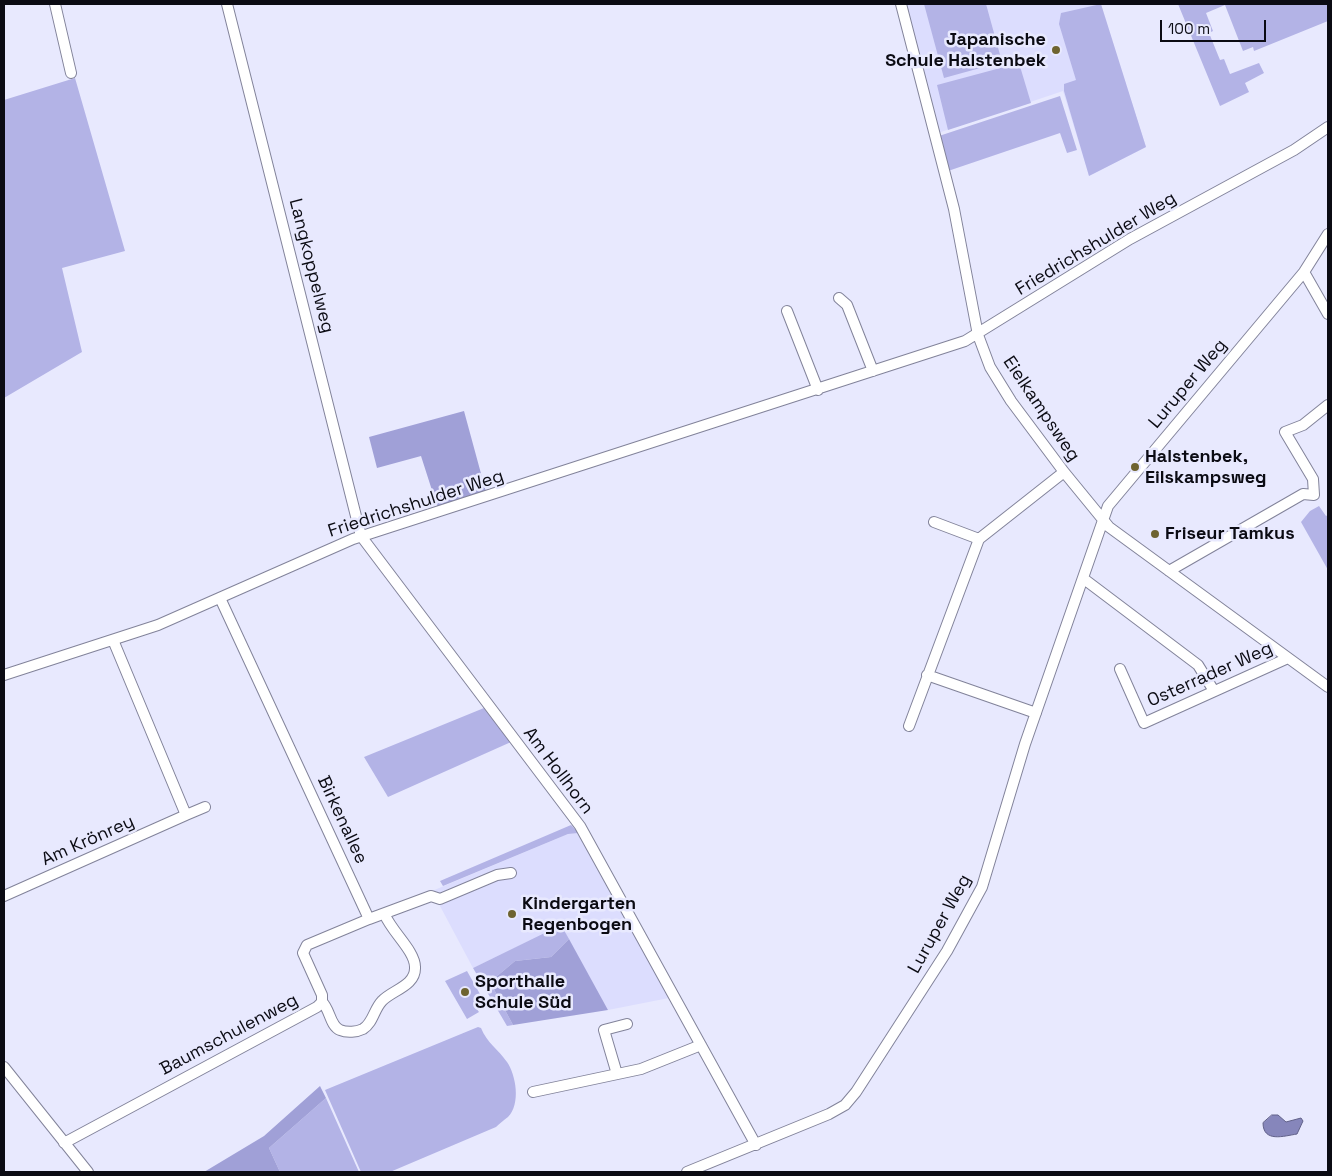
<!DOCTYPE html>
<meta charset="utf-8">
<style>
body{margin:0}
#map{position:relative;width:1332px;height:1176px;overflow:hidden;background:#e8e9fe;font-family:"Space Grotesk",sans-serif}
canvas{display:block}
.frame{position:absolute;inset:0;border:5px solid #0b0b13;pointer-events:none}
.scale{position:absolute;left:1160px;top:20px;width:106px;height:22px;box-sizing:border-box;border:2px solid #0b0b13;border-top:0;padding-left:6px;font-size:15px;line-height:18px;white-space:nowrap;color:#0b0b13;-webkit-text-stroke:4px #e8e9fe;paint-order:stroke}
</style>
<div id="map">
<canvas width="1332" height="1176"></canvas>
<div class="frame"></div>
<div class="scale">100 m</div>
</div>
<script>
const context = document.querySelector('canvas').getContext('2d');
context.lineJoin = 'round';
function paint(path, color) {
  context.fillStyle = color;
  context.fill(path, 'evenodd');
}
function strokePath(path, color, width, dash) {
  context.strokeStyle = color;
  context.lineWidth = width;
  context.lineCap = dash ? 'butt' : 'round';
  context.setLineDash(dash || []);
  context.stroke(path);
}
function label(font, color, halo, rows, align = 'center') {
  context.font = font + ' "Space Grotesk",sans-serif';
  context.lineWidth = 5;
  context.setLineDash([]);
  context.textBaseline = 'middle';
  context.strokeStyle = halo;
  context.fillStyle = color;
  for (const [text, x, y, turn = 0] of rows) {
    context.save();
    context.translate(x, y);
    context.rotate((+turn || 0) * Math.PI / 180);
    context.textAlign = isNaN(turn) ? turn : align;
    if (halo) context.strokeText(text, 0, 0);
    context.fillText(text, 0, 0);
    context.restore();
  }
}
paint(new Path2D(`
 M 905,4 L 1100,4 L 1146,147 L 1089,176 L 1063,91 L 938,133 Z
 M 579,833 L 669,998 L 608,1010 L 561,926 L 473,968 L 432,891 L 568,834 Z`), '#dcddfe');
paint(new Path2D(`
 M 924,4 L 986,4 L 1002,62 L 944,78 Z
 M 1101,4 L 1146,147 L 1089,176 L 1064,91 L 1064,84 L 1076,80 L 1059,24 L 1061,13 Z
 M 1178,4 L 1328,4 L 1328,21 L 1254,51 L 1253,47 L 1243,51 L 1225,5 L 1206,13 L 1213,31 L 1209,33 L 1220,60 L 1224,59 L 1230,74 L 1259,63 L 1264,73 L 1245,83 L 1249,92 L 1220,106 Z
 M 1019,63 L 1031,103 L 948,130 L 937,85 Z
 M 75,78 L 125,251 L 62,268 L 82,352 L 4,398 L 4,100 Z
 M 1060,96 L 1077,150 L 1067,153 L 1060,133 L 948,171 L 939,136 Z
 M 1319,506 L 1326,516 L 1328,515 L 1328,570 L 1301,522 L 1310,511 Z
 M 484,708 L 511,742 L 388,797 L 364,757 Z
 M 571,825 L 579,833 L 568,834 L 443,886 L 440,881 Z
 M 561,925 L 569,939 L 551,957 L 515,961 L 490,982 L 513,1025 L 507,1026 L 473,968 Z
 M 467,971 L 485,1003 L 476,1008 L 479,1012 L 467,1019 L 445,981 Z
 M 478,1027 L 481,1028 C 487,1043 498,1049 507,1062 C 516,1075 521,1104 508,1117 C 504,1120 500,1123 496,1127 L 390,1172 L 361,1172 L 325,1090 Z
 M 326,1098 L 359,1172 L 280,1172 L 269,1148 Z`), '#b3b3e6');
paint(new Path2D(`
 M 464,411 L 486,492 L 438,509 L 421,456 L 377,468 L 369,437 Z
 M 569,939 L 608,1010 L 513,1025 L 490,982 L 515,961 L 551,957 Z
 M 320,1086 L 326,1098 L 269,1148 L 280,1172 L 204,1172 L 264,1136 Z`), '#a0a0d7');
const water = new Path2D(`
 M 1272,1115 L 1278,1115 L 1286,1122 L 1301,1118 L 1303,1121 L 1297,1134 C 1284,1136 1263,1143 1263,1123 Z`);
paint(water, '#8686bb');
strokePath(water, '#616189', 1);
const minor = new Path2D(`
 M 55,4 L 71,73
 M 227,4 L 361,536 L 580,826 L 756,1145
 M 901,4 L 954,209 L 978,335 L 990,367 L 1011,401 L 1064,472 L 1109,527 L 1328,687
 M 1304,272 L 1328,314
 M 839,298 L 847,305 L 873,371
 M 787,311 L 818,390
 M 934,522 L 979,539
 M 1169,571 L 1303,494 L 1314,495 L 1313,479 L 1285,432 L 1303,425 L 1328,405
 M 1084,579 L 1198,665 L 1214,691
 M 220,598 L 369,919 L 431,896 L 440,899 L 497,875 L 511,873
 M 1120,669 L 1144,723 L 1288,658
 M 4,675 L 158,625 L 353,539 L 965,341 L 1130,239 L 1294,150 L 1328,127
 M 927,675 L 1036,713
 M 909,726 L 979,539 L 1064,472
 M 186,815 L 205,807
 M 4,896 L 186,815 L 113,640
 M 322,1002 C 330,1009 330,1026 340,1030 C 347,1033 357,1032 363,1029 C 373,1023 374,1009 382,1001 C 392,990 416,986 415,967 C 415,951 392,932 385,915
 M 4,1067 L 88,1172
 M 617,1074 L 604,1030 L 627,1024
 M 533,1092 L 641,1069 L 701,1045
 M 64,1143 L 317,1007 L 322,1002 L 322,995 L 303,953 L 307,945 L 369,919
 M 687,1172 L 829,1114 L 845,1105 L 856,1092 L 947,951 L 982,887 L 1025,744 L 1108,506 L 1304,272 L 1328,234`);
strokePath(minor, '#82839a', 12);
strokePath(minor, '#fff', 10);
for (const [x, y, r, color] of [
 [1056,50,5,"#6e6330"],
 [1135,467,5,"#6e6330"],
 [1155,534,5,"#6e6330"],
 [512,914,5,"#6e6330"],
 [465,992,5,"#6e6330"]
]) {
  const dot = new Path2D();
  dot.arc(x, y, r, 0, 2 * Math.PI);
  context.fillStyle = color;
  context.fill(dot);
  strokePath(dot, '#e8e9fe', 2);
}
label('bold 18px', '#0b0b13', '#e8e9fe', [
 ["Japanische",1046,40,"right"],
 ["Schule Halstenbek",1046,61,"right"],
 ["Halstenbek,",1145,457],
 ["Eilskampsweg",1145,478],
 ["Friseur Tamkus",1165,534],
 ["Kindergarten",522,904],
 ["Regenbogen",522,925],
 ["Sporthalle",475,982],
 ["Schule Süd",475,1003]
], 'left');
label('18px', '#0b0b13', '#e8e9fe', [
 ["Friedrichshulder Weg",1096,244,-31],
 ["Langkoppelweg",311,266,76],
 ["Luruper Weg",1188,384,-50],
 ["Eielkampsweg",1041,409,56],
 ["Friedrichshulder Weg",416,504,-18],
 ["Osterrader Weg",1210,675,-24],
 ["Am Hollhorn",558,771,53],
 ["Birkenallee",342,820,65],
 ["Am Krönrey",88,841,-24],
 ["Luruper Weg",940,924,-61],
 ["Baumschulenweg",229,1035,-28]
]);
</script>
